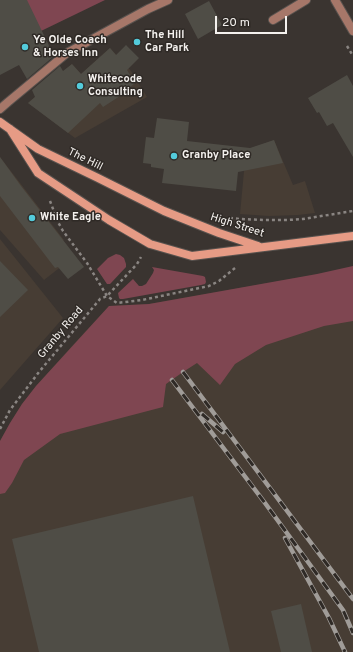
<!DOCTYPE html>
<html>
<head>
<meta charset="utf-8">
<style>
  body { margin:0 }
  #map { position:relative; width:353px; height:652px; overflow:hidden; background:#3a3430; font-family:Overpass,sans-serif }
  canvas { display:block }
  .scale { position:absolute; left:215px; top:16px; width:72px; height:18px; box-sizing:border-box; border:2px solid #f4f1ee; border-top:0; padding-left:5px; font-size:12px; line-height:14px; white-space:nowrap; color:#f4f1ee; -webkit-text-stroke:3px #2f2a26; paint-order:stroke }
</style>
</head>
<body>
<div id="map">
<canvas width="353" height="652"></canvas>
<div class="scale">20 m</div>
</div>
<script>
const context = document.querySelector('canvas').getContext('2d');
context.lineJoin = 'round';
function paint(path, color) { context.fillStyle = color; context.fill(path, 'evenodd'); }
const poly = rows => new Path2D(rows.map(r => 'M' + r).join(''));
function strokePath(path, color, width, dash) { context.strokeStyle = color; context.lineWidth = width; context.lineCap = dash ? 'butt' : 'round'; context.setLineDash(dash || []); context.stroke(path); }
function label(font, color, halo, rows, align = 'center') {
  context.font = font + ' Overpass,sans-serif'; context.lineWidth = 3; context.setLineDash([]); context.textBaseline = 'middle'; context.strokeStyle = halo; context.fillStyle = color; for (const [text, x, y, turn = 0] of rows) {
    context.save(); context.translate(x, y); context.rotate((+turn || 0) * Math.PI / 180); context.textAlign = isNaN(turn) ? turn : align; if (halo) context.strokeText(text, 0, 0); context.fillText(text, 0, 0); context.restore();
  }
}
const built = poly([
  [110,48,131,71,147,97,75,138,28,103,72,64,81,74],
  [274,140,293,185,305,181,315,213,298,215,269,216,240,214,246,150],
  [0,157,64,240,63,241,67,262,44,280,0,230],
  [0,239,63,318,0,390],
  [353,268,353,652,0,652,0,441,10,423,22,404,36,386,72,346,109,306,149,304]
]);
const green = poly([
  [26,0,105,0,41,31],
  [116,254,120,255,124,258,126,264,126,267,111,283,110,284,107,284,97,269,108,258],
  [353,266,353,321,324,326,266,345,235,364,220,385,197,363,183,372,166,384,163,407,60,434,24,460,12,483,5,493,0,494,0,441,10,423,22,404,36,386,109,306,149,304,317,274],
  [152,267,203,276,205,277,206,282,205,284,201,285,123,299,120,299,119,298,118,293,133,279,139,286,142,286,146,284,153,273,154,270]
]);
const building = poly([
  [0,0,27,0,54,56,27,79,19,65,0,75],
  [209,1,222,25,198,39,185,14],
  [126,45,139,58,127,70,135,83,120,96,103,107,100,103,68,133,28,103,35,97,32,90,60,66,63,71,72,64,81,74,110,48,116,55],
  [347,75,353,86,353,157,333,123,327,126,319,112,317,113,308,98],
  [157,118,189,122,187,141,250,148,274,140,283,163,238,172,236,191,162,183,164,169,151,167,151,164,143,163,146,137,154,138],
  [0,157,21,186,84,267,68,279,58,267,55,268,0,196],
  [0,261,28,290,0,317],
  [193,496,230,652,39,652,12,539],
  [301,604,312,652,281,652,271,611]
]);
const path = poly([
  [347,46,353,56],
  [50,201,58,222,63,231,87,263,107,296,117,303,142,300,209,286,219,281,235,268],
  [230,218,240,219,265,220,287,220,303,219,353,211],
  [0,429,10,410,39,372,100,299,107,296,137,264,141,257]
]);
const lane = poly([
  [0,109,8,102,67,53,148,9,168,0]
]);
const street = poly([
  [335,0,353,31],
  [273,20,306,0]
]);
const secondary = poly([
  [0,122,38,149,98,178,164,211,219,233,258,246],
  [10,129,38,173,109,220,150,244,192,256,353,236]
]);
const rail = poly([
  [183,372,353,599],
  [172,380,265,503,343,610,353,633],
  [202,414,223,432],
  [285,538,329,618,345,652]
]);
const markers = [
  [137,42,4,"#53cbdb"],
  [25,47,4,"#53cbdb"],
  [80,86,4,"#53cbdb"],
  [174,156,4,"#53cbdb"],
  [32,218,4,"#53cbdb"]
];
const poiNames = [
  ["The Hill",145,36],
  ["Car Park",145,49],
  ["Ye Olde Coach",33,41],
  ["& Horses Inn",33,54],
  ["Whitecode",88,80],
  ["Consulting",88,93],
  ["Granby Place",182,156],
  ["White Eagle",40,218]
];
const streetNames = [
  ["The Hill",85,160,26],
  ["High Street",237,226,18],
  ["Granby Road",61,333,-50]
];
paint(built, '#473d34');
paint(green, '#7f4651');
paint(building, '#4f4d46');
strokePath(lane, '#58524e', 10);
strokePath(street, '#58524e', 10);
strokePath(secondary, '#58524e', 10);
strokePath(path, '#8a8582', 2.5, [3, 3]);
strokePath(lane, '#a67769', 8);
strokePath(street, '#a67769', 8);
strokePath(secondary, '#e69b85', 8);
strokePath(rail, '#a09c98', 4.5);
strokePath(rail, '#2f2a26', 3, [9]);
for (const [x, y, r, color] of markers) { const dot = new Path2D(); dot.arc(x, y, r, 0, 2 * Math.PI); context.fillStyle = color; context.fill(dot); strokePath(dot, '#2f2a26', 1.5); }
label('bold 11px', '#f4f1ee', '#2f2a26', poiNames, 'left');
label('11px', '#f4f1ee', '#2f2a26', streetNames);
</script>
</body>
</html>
